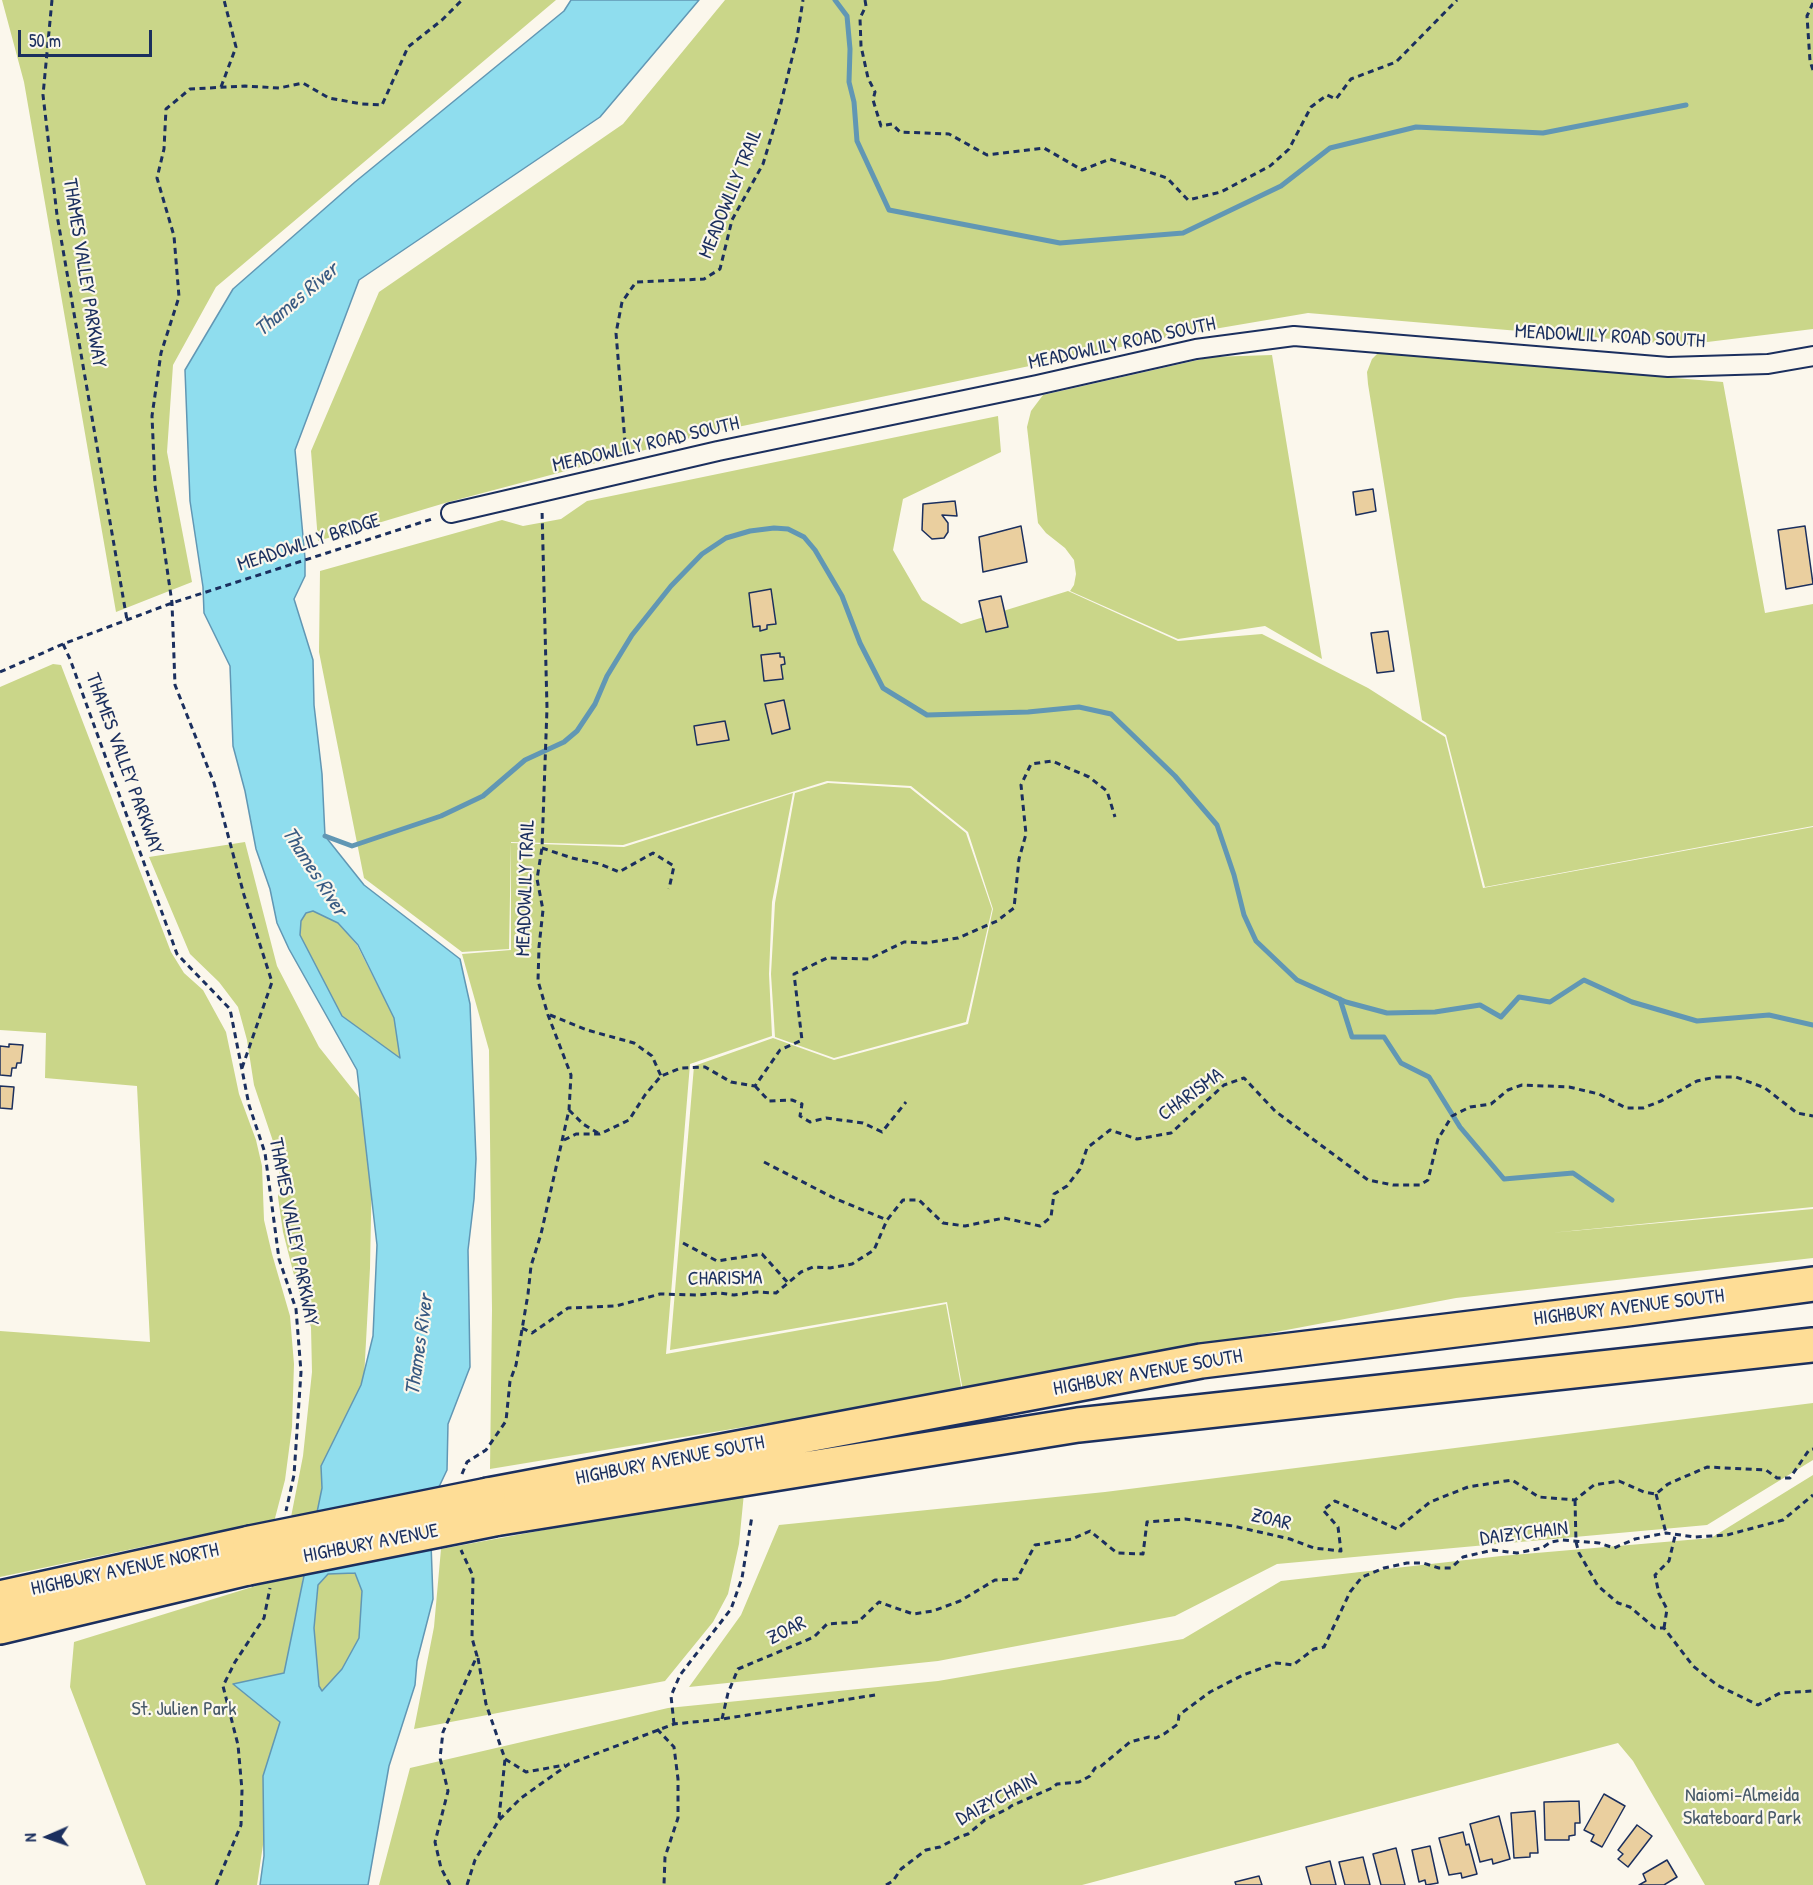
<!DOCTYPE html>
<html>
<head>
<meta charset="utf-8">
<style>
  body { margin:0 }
  #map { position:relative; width:1813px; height:1885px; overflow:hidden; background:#fbf7ec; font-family:"Patrick Hand",sans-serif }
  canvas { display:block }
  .north { position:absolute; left:18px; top:1807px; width:60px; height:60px; -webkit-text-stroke:4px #fbf7ec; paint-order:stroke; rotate:268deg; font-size:16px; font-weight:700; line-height:24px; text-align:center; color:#1b2f5e }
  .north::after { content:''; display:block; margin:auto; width:21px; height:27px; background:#1b2f5e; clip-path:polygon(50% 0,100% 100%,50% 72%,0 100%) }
  .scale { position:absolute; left:18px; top:30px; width:134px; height:27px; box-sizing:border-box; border:3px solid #1b2f5e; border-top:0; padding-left:8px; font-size:18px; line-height:21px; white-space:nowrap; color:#1b2f5e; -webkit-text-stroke:4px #fbf7ec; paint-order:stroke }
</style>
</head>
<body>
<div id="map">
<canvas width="1813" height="1885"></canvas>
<div class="north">N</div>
<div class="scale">50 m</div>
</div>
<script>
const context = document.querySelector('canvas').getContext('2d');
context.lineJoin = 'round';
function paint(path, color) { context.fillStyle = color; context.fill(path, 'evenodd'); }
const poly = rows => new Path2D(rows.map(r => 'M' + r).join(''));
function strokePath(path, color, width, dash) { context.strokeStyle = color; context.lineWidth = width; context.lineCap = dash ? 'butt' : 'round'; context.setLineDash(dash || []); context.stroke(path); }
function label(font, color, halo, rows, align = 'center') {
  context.font = font + ' "Patrick Hand",sans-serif'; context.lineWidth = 4.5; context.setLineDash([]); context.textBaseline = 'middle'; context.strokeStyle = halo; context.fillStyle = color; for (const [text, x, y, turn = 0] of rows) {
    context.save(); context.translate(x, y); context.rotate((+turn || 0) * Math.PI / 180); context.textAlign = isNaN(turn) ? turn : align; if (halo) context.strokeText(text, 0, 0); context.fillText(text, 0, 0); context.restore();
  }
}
const green = poly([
  [2,0,556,0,216,287,173,365,167,452,192,582,116,612,24,82],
  [725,0,1813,0,1813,329,1683,345,1308,313,1173,336,709,433,445,503,318,541,311,451,379,292,623,124],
  [1378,353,1723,382,1765,613,1813,604,1813,826,1485,887,1446,735,1422,720,1368,384,1367,372,1372,359],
  [1272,355,1322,659,1265,626,1178,639,1070,591,1074,585,1076,574,1074,560,1065,548,1046,533,1038,523,1027,427,1031,411,1043,395,1211,357],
  [998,416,1001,452,903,499,893,550,922,600,961,624,1068,591,1178,641,1262,634,1368,688,1445,737,1483,888,1813,827,1813,1207,1550,1233,1813,1209,1813,1258,1456,1298,963,1391,947,1302,670,1350,694,1066,773,1038,834,1060,968,1024,993,909,968,832,911,786,827,781,623,845,511,842,509,949,462,952,364,878,319,652,320,571,502,520,523,526,561,519,587,501],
  [53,664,61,665,171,952,184,973,203,990,226,1032,239,1094,256,1140,262,1166,264,1220,272,1254,290,1316,294,1364,292,1427,285,1480,274,1522,189,1537,0,1577,0,1331,150,1342,137,1086,45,1078,46,1033,0,1030,0,687],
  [828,783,910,788,966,833,992,909,966,1022,834,1058,775,1037,771,974,775,903,795,793],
  [793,793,772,902,769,974,772,1036,690,1064,666,1354,946,1304,962,1391,490,1469,492,1310,489,1050,462,954,511,950,511,843,624,847],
  [245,842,277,966,319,1047,373,1115,370,1268,362,1415,336,1509,291,1517,303,1456,312,1372,311,1327,295,1279,283,1232,278,1197,280,1162,254,1085,247,1040,238,1007,219,982,190,954,149,857],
  [313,911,338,923,357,945,394,1018,401,1059,342,1016,300,935,301,921,306,913],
  [1813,1403,1813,1460,1707,1525,1277,1564,1175,1616,938,1661,689,1687,741,1615,779,1525,1105,1492],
  [1813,1475,1813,1885,1705,1885,1633,1761,1618,1743,1082,1885,379,1885,410,1768,668,1708,938,1681,1183,1639,1281,1581,1501,1556,1711,1538],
  [744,1493,739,1544,728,1594,713,1622,665,1681,414,1729,434,1627,441,1549],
  [304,1571,257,1885,146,1885,70,1687,74,1642],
  [355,1573,362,1591,359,1638,342,1669,322,1692,319,1686,314,1628,318,1585,328,1574]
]);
const water = poly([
  [571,0,699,0,600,117,359,280,295,450,305,558,305,576,294,599,313,660,314,705,322,774,325,836,364,885,460,959,470,1004,476,1159,474,1199,468,1250,470,1367,448,1424,447,1470,437,1491,431,1543,433,1599,417,1661,415,1685,389,1766,368,1885,260,1885,264,1856,263,1776,280,1722,233,1684,284,1673,322,1488,321,1466,361,1385,373,1336,377,1245,357,1070,289,949,277,923,270,889,256,849,245,791,233,746,230,666,204,613,203,587,190,501,185,370,233,289,355,182,564,11,571,0],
  [313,911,338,923,358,945,394,1018,400,1058,342,1016,300,935,301,921,306,913,313,911],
  [355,1573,362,1591,359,1638,342,1669,322,1691,319,1686,314,1628,318,1585,328,1574,355,1573]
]);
const stream = poly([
  [835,0,847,16,850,49,849,82,854,102,857,141,889,210,1060,243,1183,233,1281,186,1330,148,1416,127,1543,133,1686,105],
  [325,836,352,846,441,816,483,796,525,760,564,742,577,731,595,704,607,676,632,635,671,586,702,554,726,538,750,531,774,528,788,529,804,537,815,550,842,596,860,643,883,688,927,715,1028,712,1079,707,1111,714,1175,776,1217,825,1234,875,1244,915,1256,941,1297,980,1346,1002,1387,1013,1435,1012,1480,1005,1501,1017,1519,997,1550,1002,1584,980,1632,1002,1697,1021,1769,1015,1813,1025],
  [1340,999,1352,1037,1384,1037,1401,1063,1429,1077,1460,1127,1504,1179,1573,1173,1612,1200]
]);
const building = poly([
  [1373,489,1376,511,1356,515,1353,492,1373,489],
  [955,501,957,516,942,515,948,523,948,532,944,538,932,539,922,530,923,504,955,501],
  [1021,526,1027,562,983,572,979,537,1021,526],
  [1805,526,1813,584,1786,589,1778,530,1805,526],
  [771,589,776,624,767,625,767,629,760,631,760,626,753,627,749,593,771,589],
  [1001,596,1008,627,986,632,979,601,1001,596],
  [1388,631,1394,671,1377,673,1371,633,1388,631],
  [780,653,780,657,784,657,785,664,781,665,783,679,764,681,761,655,780,653],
  [784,700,790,729,772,734,765,704,784,700],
  [725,721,729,740,697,745,694,726,725,721],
  [9,1044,23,1045,21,1063,17,1063,16,1068,12,1068,11,1076,0,1075,0,1046,9,1047,9,1044],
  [0,1086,14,1087,12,1109,0,1108,0,1086],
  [1604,1794,1625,1806,1602,1847,1591,1841,1594,1835,1584,1830,1604,1794],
  [1579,1801,1580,1823,1575,1823,1575,1835,1569,1836,1569,1840,1545,1840,1544,1802,1579,1801],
  [1535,1811,1538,1853,1530,1853,1530,1857,1514,1858,1511,1813,1535,1811],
  [1499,1816,1510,1859,1493,1864,1492,1859,1480,1862,1470,1824,1499,1816],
  [1637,1825,1652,1836,1628,1867,1618,1859,1623,1854,1618,1850,1637,1825],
  [1463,1832,1466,1845,1469,1844,1477,1874,1462,1878,1461,1873,1449,1875,1439,1838,1463,1832],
  [1430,1846,1438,1883,1426,1885,1425,1880,1419,1882,1412,1850,1430,1846],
  [1396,1848,1405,1885,1381,1885,1373,1854,1396,1848],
  [1363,1857,1370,1885,1345,1885,1339,1862,1363,1857],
  [1667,1860,1677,1877,1664,1885,1639,1885,1646,1881,1643,1874,1667,1860],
  [1330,1861,1336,1885,1311,1885,1306,1867,1330,1861],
  [1259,1876,1262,1885,1236,1885,1235,1882,1259,1876]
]);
const path = poly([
  [52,0,43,95,57,215,127,620],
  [865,0,866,6,860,18,861,46,868,78,875,92,873,100,881,126,892,124,900,132,949,134,987,155,1044,148,1082,170,1110,159,1167,178,1188,200,1221,192,1270,166,1289,149,1311,107,1327,95,1336,99,1351,79,1396,62,1457,0],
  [1813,3,1807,16,1810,61,1813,70],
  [221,87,236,47,224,0],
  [626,454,616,333,622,302,636,282,704,279,720,269,732,220,763,164,779,111,797,38,803,0],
  [63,644,70,659,177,954,230,1009,249,1105,265,1153,279,1259,296,1309,301,1372,294,1475,286,1511],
  [0,672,63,644,172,603,435,518],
  [542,848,572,858,600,864,619,872,653,853,674,866,669,889],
  [550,1015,587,1030,634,1043,652,1056,661,1076],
  [242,1068,272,982,244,895,214,783,175,685,172,603,155,485,152,416,161,353,179,297,174,236,157,178,164,149,166,109,190,89,245,86,279,88,303,83,329,98,362,104,382,105,408,47,442,20,462,0],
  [755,1086,769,1101,792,1100,802,1104,800,1116,810,1122,826,1118,863,1123,882,1132,906,1102],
  [569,1110,583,1124,598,1133],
  [564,1140,576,1134,600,1134,629,1120,645,1095,661,1076,681,1068,705,1067,731,1082,755,1086,780,1050,802,1040,794,974,827,958,869,959,904,942,925,943,958,938,997,921,1014,908,1019,859,1026,834,1021,785,1031,764,1052,761,1089,777,1107,791,1115,817],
  [764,1162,834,1198,887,1220],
  [683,1243,717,1261,762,1254,789,1284],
  [522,1328,532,1333,568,1308,616,1306,660,1294,698,1295,719,1293,734,1295,756,1292,776,1293,801,1272,813,1267,830,1268,852,1264,874,1250,887,1220,903,1200,919,1200,943,1223,965,1226,1004,1218,1040,1226,1051,1217,1054,1194,1067,1186,1080,1169,1087,1148,1110,1130,1137,1139,1171,1133,1224,1085,1244,1078,1275,1111,1368,1180,1393,1185,1420,1185,1428,1180,1438,1139,1452,1116,1470,1107,1491,1104,1508,1090,1522,1085,1569,1087,1599,1094,1626,1108,1643,1108,1661,1101,1697,1081,1716,1077,1736,1077,1765,1088,1797,1113,1813,1116],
  [462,1474,467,1462,486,1450,506,1421,510,1381,516,1365,528,1294,531,1266,541,1234,569,1110,571,1075,548,1015,538,981,539,947,543,910,537,879,542,848,547,708,542,509],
  [1656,1494,1666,1533],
  [1575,1500,1576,1542,1579,1553,1598,1586,1618,1603,1630,1607,1655,1628,1664,1628,1693,1666,1717,1685,1758,1705,1780,1693,1813,1691],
  [1664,1628,1667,1609,1659,1594,1655,1575,1669,1561,1675,1536],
  [478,1658,486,1704,505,1759,526,1772,565,1765],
  [722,1719,728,1693,738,1669,814,1637,827,1624,858,1622,879,1602,913,1614,933,1611,960,1601,995,1580,1017,1579,1035,1545,1072,1539,1090,1531,1117,1553,1143,1554,1147,1522,1185,1519,1233,1526,1290,1539,1314,1548,1341,1551,1338,1527,1323,1510,1335,1501,1397,1529,1430,1502,1468,1487,1512,1480,1539,1497,1575,1500,1594,1485,1619,1481,1644,1492,1656,1494,1668,1484,1707,1467,1766,1470,1777,1478,1790,1478,1809,1450,1813,1449],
  [674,1724,671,1696,680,1675,731,1609,742,1578,752,1516],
  [657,1729,674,1747,678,1779,678,1818,665,1857,664,1885],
  [499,1818,505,1759],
  [216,1885,241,1825,242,1790,238,1745,223,1686,235,1662,264,1618,270,1588],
  [450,1885,441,1868,435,1842,448,1791,440,1758,443,1732,477,1656,472,1638,473,1576,461,1550],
  [467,1885,475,1860,499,1820,521,1798,569,1764,674,1724,722,1719,875,1695],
  [886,1885,893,1881,901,1869,926,1850,940,1847,959,1837,968,1834,985,1820,1009,1808,1011,1806,1052,1788,1057,1784,1079,1782,1090,1776,1095,1768,1100,1767,1130,1742,1149,1737,1156,1738,1164,1734,1178,1724,1179,1715,1210,1692,1243,1675,1276,1663,1293,1665,1314,1649,1324,1647,1350,1592,1362,1577,1384,1568,1407,1563,1423,1563,1439,1568,1451,1568,1463,1557,1493,1550,1517,1553,1542,1548,1551,1542,1562,1540,1599,1543,1614,1548,1635,1539,1666,1533,1695,1537,1727,1535,1783,1520,1813,1495]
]);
const minor = poly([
  [451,513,718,451,1037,385,1196,349,1294,336,1668,367,1768,364,1813,356]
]);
const motorway = poly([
  [488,1495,1201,1361,1627,1309,1813,1284],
  [494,1519,1078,1425,1813,1345],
  [0,1598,250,1543],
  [0,1627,248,1568]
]);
const motorwayBridge = poly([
  [250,1543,488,1495],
  [248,1568,494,1519]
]);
const streetNames = [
  ["MEADOWLILY TRAIL",731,194,-68],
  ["THAMES VALLEY PARKWAY",84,273,81],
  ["MEADOWLILY ROAD SOUTH",1610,337,3],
  ["MEADOWLILY ROAD SOUTH",1122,344,-12],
  ["MEADOWLILY ROAD SOUTH",646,445,-13],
  ["MEADOWLILY BRIDGE",309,543,-18],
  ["THAMES VALLEY PARKWAY",124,764,70],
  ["MEADOWLILY TRAIL",526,888,-88],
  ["CHARISMA",1191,1095,-36],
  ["THAMES VALLEY PARKWAY",293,1232,79],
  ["CHARISMA",725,1279,-1],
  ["HIGHBURY AVENUE SOUTH",1629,1308,-7],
  ["HIGHBURY AVENUE SOUTH",1148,1373,-10],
  ["HIGHBURY AVENUE SOUTH",670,1461,-11],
  ["ZOAR",1271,1520,13],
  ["DAIZYCHAIN",1524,1534,-7],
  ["HIGHBURY AVENUE",371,1544,-11],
  ["HIGHBURY AVENUE NORTH",125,1570,-12],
  ["ZOAR",787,1631,-27],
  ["DAIZYCHAIN",997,1800,-28]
];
const parkNames = [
  ["St. Julien Park",184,1710],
  ["Naiomi-Almeida",1742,1796],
  ["Skateboard Park",1742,1819]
];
const waterNames = [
  ["Thames River",297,300,-40],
  ["Thames River",314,872,57],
  ["Thames River",420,1345,-82]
];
paint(green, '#cad689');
paint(water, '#8fddee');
strokePath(water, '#6197b4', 1.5);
strokePath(stream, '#6197b4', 5);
paint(building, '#eacf9f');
strokePath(building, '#1b2f5e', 1.5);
strokePath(minor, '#1b2f5e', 22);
strokePath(motorway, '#1b2f5e', 38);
strokePath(path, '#1b2f5e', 3, [6, 4.5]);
strokePath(minor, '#fbf7ec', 18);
strokePath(motorway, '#fedd96', 33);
strokePath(motorwayBridge, '#1b2f5e', 38, []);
strokePath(motorwayBridge, '#fedd96', 33);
label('20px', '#1b2f5e', '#fbf7ec', streetNames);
label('20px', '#475969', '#fbf7ec', parkNames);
label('italic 21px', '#385a82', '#fbf7ec', waterNames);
</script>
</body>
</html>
